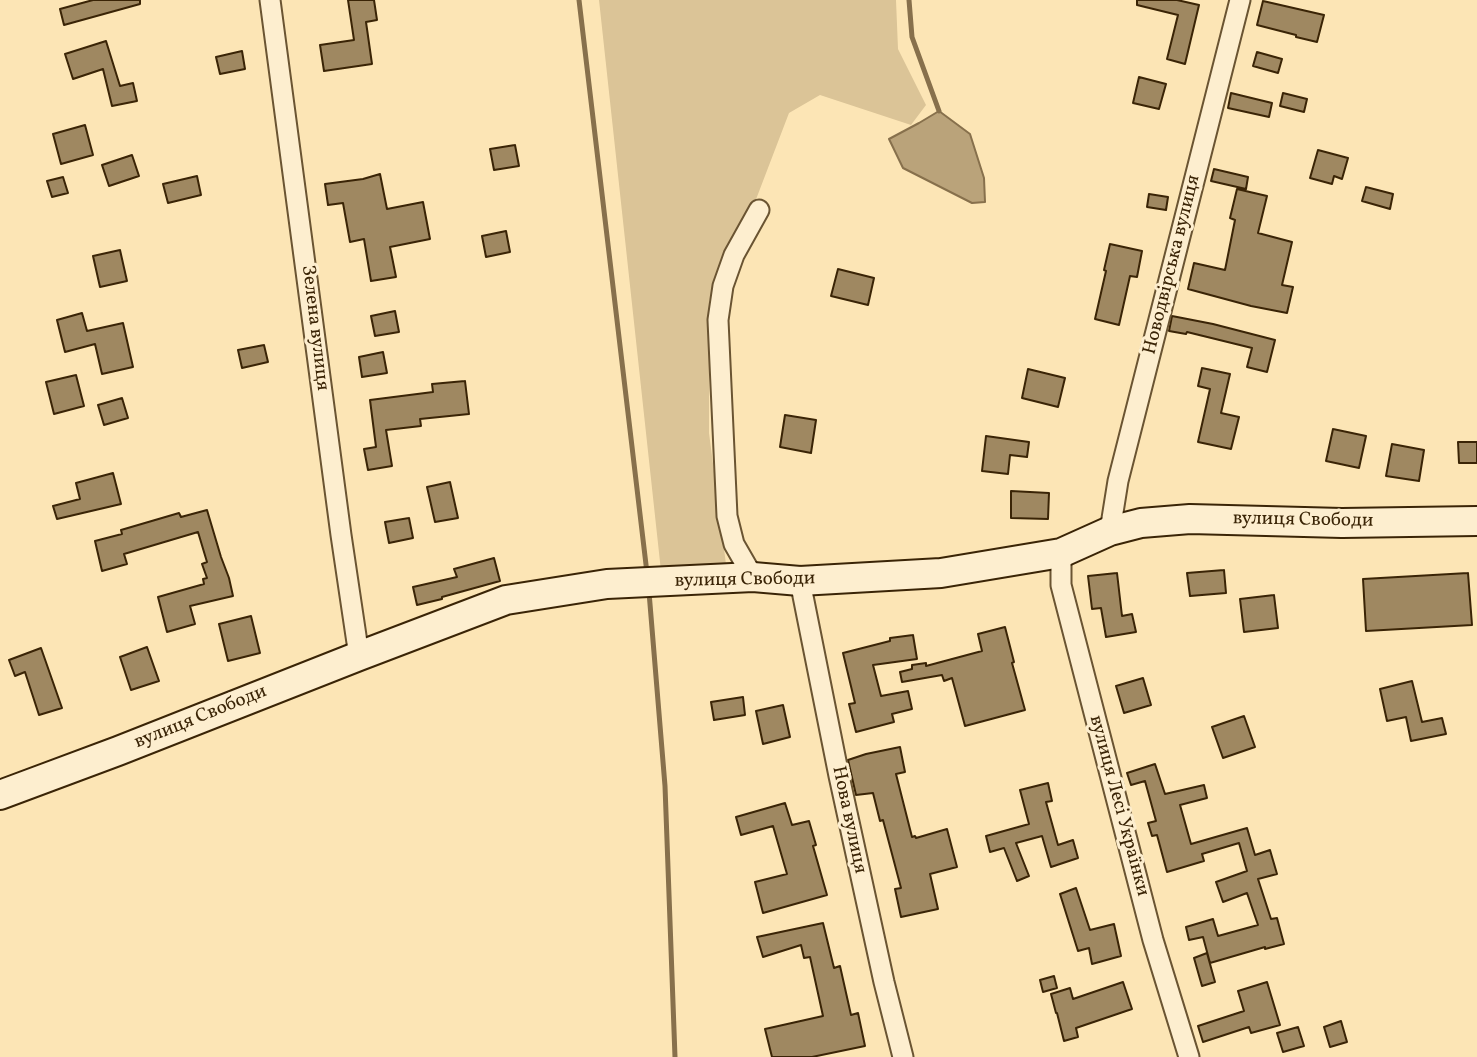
<!DOCTYPE html>
<html>
<head>
<meta charset="utf-8">
<style>
  body { margin:0 }
  canvas { display:block; background:#fce5b5 }
</style>
</head>
<body>
<canvas width="1477" height="1057"></canvas>
<script>
const context = document.querySelector('canvas').getContext('2d');
context.lineJoin = 'round';
function paint(path, color) { context.fillStyle = color; context.fill(path, 'evenodd'); }
const poly = rows => new Path2D(rows.map(r => 'M' + r).join(''));
function strokePath(path, color, width, dash) { context.strokeStyle = color; context.lineWidth = width; context.lineCap = dash ? 'butt' : 'round'; context.setLineDash(dash || []); context.stroke(path); }
function label(font, color, halo, rows, align = 'center') {
  context.font = font + ' Vollkorn,serif'; context.lineWidth = 6; context.setLineDash([]); context.textBaseline = 'middle'; context.strokeStyle = halo; context.fillStyle = color; for (const [text, x, y, turn = 0] of rows) {
    context.save(); context.translate(x, y); context.rotate((+turn || 0) * Math.PI / 180); context.textAlign = isNaN(turn) ? turn : align; if (halo) context.strokeText(text, 0, 0); context.fillText(text, 0, 0); context.restore();
  }
}
const green = poly([
  [599,0,896,0,898,49,926,105,911,125,820,95,789,113,755,202,709,301,709,433,727,572,661,571]
]);
const water = poly([
  [939,111,970,134,984,178,985,202,972,203,903,168,889,139,919,123,939,111]
]);
const stream = poly([
  [579,0,647,573],
  [909,0,912,37,939,111],
  [649,592,665,786,675,1057]
]);
const building = poly([
  [93,0,140,0,140,4,64,25,60,9,93,0],
  [348,0,374,0,377,20,366,22,372,64,324,71,320,45,354,40,348,0],
  [1137,0,1177,0,1199,5,1185,64,1167,59,1178,15,1137,5,1137,0],
  [1263,1,1324,15,1317,42,1296,37,1296,35,1257,25,1263,1],
  [106,41,120,86,133,83,137,101,112,106,103,69,73,79,65,54,106,41],
  [242,51,245,69,220,74,216,57,242,51],
  [1257,52,1282,59,1278,73,1253,66,1257,52],
  [1139,77,1166,84,1159,109,1133,103,1139,77],
  [1231,93,1272,103,1269,117,1228,108,1231,93],
  [1283,93,1307,99,1304,112,1280,106,1283,93],
  [85,125,93,155,61,164,53,134,85,125],
  [515,145,519,166,494,170,490,149,515,145],
  [1318,150,1348,158,1342,179,1334,176,1332,184,1310,178,1318,150],
  [132,155,139,176,109,186,102,165,132,155],
  [1214,169,1248,177,1246,189,1211,181,1214,169],
  [380,174,387,209,423,202,430,239,390,247,396,277,371,281,364,239,350,242,343,203,328,205,325,184,363,179,380,174],
  [197,176,201,195,168,203,163,184,197,176],
  [63,177,68,193,52,197,47,181,63,177],
  [1366,187,1393,194,1390,209,1362,201,1366,187],
  [1237,189,1267,196,1258,233,1292,242,1282,285,1293,287,1287,313,1251,306,1188,289,1194,263,1225,270,1235,220,1230,218,1237,189],
  [1149,194,1168,197,1166,210,1147,207,1149,194],
  [506,231,510,252,486,257,482,236,506,231],
  [1110,244,1142,251,1137,277,1130,276,1119,325,1095,319,1106,271,1104,270,1110,244],
  [120,250,127,281,100,287,93,256,120,250],
  [838,269,874,278,868,305,831,296,838,269],
  [395,311,399,332,375,336,371,316,395,311],
  [82,313,87,331,123,323,133,367,102,374,95,344,65,352,57,320,82,313],
  [1172,316,1213,324,1275,340,1267,372,1247,367,1252,348,1187,332,1186,334,1169,331,1172,316],
  [264,345,268,362,242,368,238,350,264,345],
  [383,352,387,373,362,377,359,357,383,352],
  [1202,368,1230,374,1221,413,1239,417,1231,449,1198,442,1210,389,1198,386,1202,368],
  [1028,369,1065,378,1058,407,1022,398,1028,369],
  [76,375,84,406,54,414,46,382,76,375],
  [465,381,469,414,420,419,421,426,386,430,392,466,368,470,364,449,376,447,370,400,433,392,432,384,465,381],
  [122,398,128,418,104,425,98,405,122,398],
  [785,415,816,420,811,453,780,447,785,415],
  [1333,429,1366,436,1359,468,1326,461,1333,429],
  [986,436,1029,442,1027,457,1010,455,1008,474,982,471,986,436],
  [1458,442,1477,442,1477,463,1459,463,1458,442],
  [1392,444,1424,450,1419,481,1386,476,1392,444],
  [113,473,121,504,57,519,53,506,80,499,76,483,113,473],
  [450,482,458,518,435,522,427,487,450,482],
  [1011,491,1049,493,1048,519,1011,518,1011,491],
  [207,510,221,557,229,578,233,596,190,606,195,624,167,632,158,597,204,584,203,579,207,578,202,564,207,562,198,532,124,554,127,564,102,571,95,541,122,534,121,530,179,513,181,517,207,510],
  [409,518,413,538,389,543,385,522,409,518],
  [494,558,500,581,442,597,442,599,417,605,413,587,457,577,454,569,494,558],
  [1224,570,1226,593,1190,596,1187,573,1224,570],
  [1117,573,1122,616,1132,614,1136,632,1106,637,1101,608,1092,609,1088,576,1117,573],
  [1468,573,1472,625,1366,631,1363,579,1468,573],
  [1274,595,1278,628,1244,632,1240,599,1274,595],
  [251,616,260,653,228,661,219,624,251,616],
  [1005,627,1014,662,1012,663,1025,710,965,726,952,678,944,681,942,675,902,682,900,672,912,669,912,665,926,663,926,666,982,651,978,634,1005,627],
  [913,635,917,659,873,665,881,696,908,691,912,709,892,714,894,722,856,732,849,704,855,703,843,653,890,641,890,638,913,635],
  [147,647,159,681,131,690,120,657,147,647],
  [41,648,62,708,39,715,25,672,15,676,9,660,41,648],
  [1143,678,1151,705,1124,713,1116,686,1143,678],
  [1412,681,1422,722,1442,718,1446,734,1411,741,1406,717,1387,721,1380,689,1412,681],
  [743,697,745,715,714,720,711,702,743,697],
  [783,705,790,737,763,744,756,711,783,705],
  [1244,716,1255,747,1223,758,1212,727,1244,716],
  [900,747,905,772,896,774,912,837,915,836,916,838,947,829,957,867,930,874,938,909,901,917,895,889,901,888,883,820,880,821,873,793,856,795,848,760,866,754,900,747],
  [1155,764,1165,794,1204,785,1207,798,1180,805,1191,844,1247,828,1255,855,1270,850,1277,874,1258,879,1271,919,1277,918,1284,944,1265,949,1265,947,1210,963,1203,937,1189,940,1186,927,1213,919,1218,936,1258,925,1247,893,1223,902,1216,882,1247,871,1239,843,1202,854,1204,861,1167,872,1157,835,1152,836,1148,823,1156,821,1145,781,1131,785,1127,773,1155,764],
  [1048,783,1052,801,1046,802,1058,845,1073,840,1078,858,1051,867,1042,836,1016,843,1029,876,1017,881,1004,848,990,852,986,836,1029,824,1020,790,1048,783],
  [785,803,792,825,809,821,816,845,813,846,827,895,763,913,755,882,787,874,773,826,741,835,736,817,785,803],
  [1076,888,1090,930,1114,924,1121,956,1092,964,1089,948,1078,951,1060,894,1076,888],
  [823,923,834,968,840,966,851,1015,858,1013,865,1046,812,1057,772,1057,765,1029,823,1016,810,957,804,958,801,945,763,957,757,937,823,923],
  [1207,953,1215,982,1202,986,1194,958,1207,953],
  [1054,976,1057,988,1043,992,1040,980,1054,976],
  [1123,982,1132,1009,1076,1028,1078,1037,1064,1041,1057,1013,1056,1013,1051,994,1070,988,1073,999,1123,982],
  [1267,982,1280,1025,1251,1033,1249,1027,1203,1042,1198,1026,1244,1011,1238,991,1267,982],
  [1341,1021,1347,1042,1330,1047,1324,1027,1341,1021],
  [1298,1027,1304,1046,1283,1052,1277,1033,1298,1027]
]);
const street = poly([
  [270,0,341,535,359,656],
  [1110,531,1118,481,1240,0],
  [1061,553,1061,585,1153,940,1189,1057],
  [753,577,734,544,727,516,718,320,723,286,734,255,759,210],
  [800,581,839,776,884,982,903,1057]
]);
const secondary = poly([
  [0,795,118,751,359,656,506,600,607,584,753,577,800,581,941,573,1061,553,1110,531,1141,523,1190,519,1342,523,1477,521]
]);
const streetNames = [
  ["Новодвірська вулиця",1173,265,-76],
  ["Зелена вулиця",314,328,83],
  ["вулиця Свободи",1303,521,1],
  ["вулиця Свободи",745,581,-1],
  ["вулиця Свободи",201,718,-22],
  ["вулиця Лесі Українки",1118,806,75],
  ["Нова вулиця",848,820,78]
];
paint(green, '#dbc497');
paint(water, '#baa37a');
strokePath(water, '#87704c', 2);
strokePath(stream, '#87704c', 5);
paint(building, '#9f8861');
strokePath(building, '#3a2406', 2);
strokePath(street, '#6a5432', 23);
strokePath(secondary, '#3a2406', 32);
strokePath(street, '#fdeecf', 19);
strokePath(secondary, '#fdeecf', 28);
label('19px', '#3a2406', '#fdeecf', streetNames);
</script>
</body>
</html>
